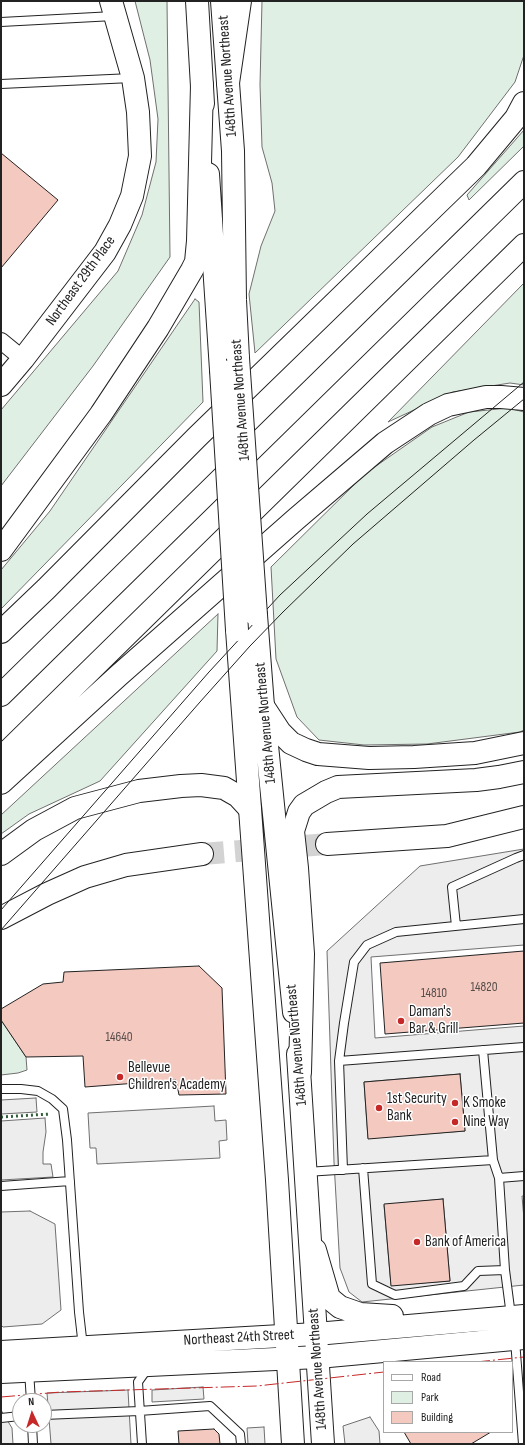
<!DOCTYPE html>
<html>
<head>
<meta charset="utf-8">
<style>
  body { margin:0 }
  #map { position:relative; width:525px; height:1445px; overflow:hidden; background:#fff; font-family:"Sofia Sans Condensed",sans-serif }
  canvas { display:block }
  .frame { position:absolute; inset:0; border:2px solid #222; pointer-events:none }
  .legend { position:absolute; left:383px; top:1361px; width:130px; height:72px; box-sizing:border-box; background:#fff; border:1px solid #a7a7a7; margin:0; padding:5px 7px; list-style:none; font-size:12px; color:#222 }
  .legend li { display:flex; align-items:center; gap:8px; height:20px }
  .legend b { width:20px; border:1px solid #a7a7a7 }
  .north { position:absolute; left:12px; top:1393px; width:40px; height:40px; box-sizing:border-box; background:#fff; border:1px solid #a7a7a7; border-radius:50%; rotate:356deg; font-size:11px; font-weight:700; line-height:16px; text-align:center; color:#222 }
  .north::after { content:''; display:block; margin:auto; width:14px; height:18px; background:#c62828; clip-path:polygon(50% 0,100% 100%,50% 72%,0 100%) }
</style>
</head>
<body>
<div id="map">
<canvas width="525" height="1445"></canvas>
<div class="frame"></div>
<ul class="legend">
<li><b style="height:5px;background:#fff"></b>Road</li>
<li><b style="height:11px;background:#e0efe3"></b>Park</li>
<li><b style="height:11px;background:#f3c9c0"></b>Building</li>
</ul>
<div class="north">N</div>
</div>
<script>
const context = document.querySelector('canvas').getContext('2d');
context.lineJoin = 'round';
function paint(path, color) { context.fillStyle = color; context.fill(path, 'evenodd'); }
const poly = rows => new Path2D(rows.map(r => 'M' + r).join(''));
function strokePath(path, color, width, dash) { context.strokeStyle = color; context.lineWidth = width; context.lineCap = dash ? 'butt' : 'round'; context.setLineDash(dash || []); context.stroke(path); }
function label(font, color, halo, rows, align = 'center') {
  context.font = font + ' "Sofia Sans Condensed",sans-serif'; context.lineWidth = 3; context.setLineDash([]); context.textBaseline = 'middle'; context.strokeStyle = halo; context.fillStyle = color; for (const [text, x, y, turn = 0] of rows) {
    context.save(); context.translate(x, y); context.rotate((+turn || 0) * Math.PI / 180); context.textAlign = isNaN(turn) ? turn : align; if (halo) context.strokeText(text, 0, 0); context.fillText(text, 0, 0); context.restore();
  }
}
const green = poly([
  [135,1,167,1,170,257,93,366,1,486,1,410,118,271,142,215,156,162,158,119,150,60,135,1],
  [262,1,524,1,524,55,515,82,458,157,255,353,249,294,261,246,275,211,272,183,262,147,260,85,262,1],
  [524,130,524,146,469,200,467,195,524,130],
  [524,283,524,385,510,383,453,392,388,422,524,283],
  [195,299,199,302,203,402,1,609,1,570,50,511,195,299],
  [508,408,524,412,524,730,520,732,427,744,364,745,319,740,297,717,276,659,271,567,366,473,432,427,469,412,508,408],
  [218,614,217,651,100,781,29,814,1,834,1,815,218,614],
  [1,1020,26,1057,27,1070,18,1073,1,1075,1,1020]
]);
const parking = poly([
  [524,849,524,945,371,957,375,1038,524,1026,524,1196,522,1196,524,1219,524,1285,362,1302,349,1292,340,1268,334,1162,327,951,420,866,524,849],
  [460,1074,465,1131,368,1138,364,1082,460,1074],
  [443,1199,450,1281,391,1285,384,1205,443,1199],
  [36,1098,37,1112,1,1114,1,1100,36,1098],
  [214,1106,215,1121,226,1120,227,1140,219,1141,220,1158,97,1164,96,1148,90,1148,88,1113,214,1106],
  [45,1118,46,1132,43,1152,43,1164,51,1164,53,1177,1,1180,1,1121,45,1118],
  [30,1211,55,1224,61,1310,42,1324,3,1327,1,1325,1,1212,30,1211],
  [203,1387,204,1399,152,1402,152,1390,203,1387],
  [128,1390,131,1444,51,1444,47,1393,128,1390],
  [1,1410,12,1428,13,1444,1,1444,1,1410],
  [370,1417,379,1431,380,1444,345,1444,343,1426,370,1417],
  [264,1427,265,1444,248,1444,247,1428,264,1427]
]);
const building = poly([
  [1,153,58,200,1,268,1,153],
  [524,951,524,1023,385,1034,380,963,524,951],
  [199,966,222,988,226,1094,179,1095,176,1080,85,1087,83,1056,26,1057,1,1020,1,1009,43,984,63,982,64,972,199,966],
  [460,1074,465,1131,368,1139,364,1082,460,1074],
  [443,1199,450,1281,391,1286,384,1204,443,1199],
  [214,1429,219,1434,220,1444,179,1444,178,1431,214,1429],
  [404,1432,491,1432,471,1444,411,1444,404,1432]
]);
const highwayTunnel = poly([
  [202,854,327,844]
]);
const lane = poly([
  [1,22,114,16],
  [1,84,132,78],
  [456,926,452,887,516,858,524,855],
  [483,1050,493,1160,499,1178,505,1270,511,1316],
  [339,1061,524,1047],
  [1,1089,21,1089,38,1091,52,1099,63,1109,67,1140,79,1312,83,1347],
  [363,1168,372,1284,395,1295,464,1286,478,1271,505,1270],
  [343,1170,339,1061,344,1023,354,962,367,945,396,932,524,919],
  [306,1172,493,1160],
  [499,1178,524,1176],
  [1,1186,70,1181],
  [515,1340,523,1444],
  [29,1371,31,1401],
  [44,1415,139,1411,210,1406,240,1434,241,1444],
  [1,1418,20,1416],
  [32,1425,33,1444],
  [142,1444,138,1382,148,1368]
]);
const street = poly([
  [1,341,23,359]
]);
const secondary = poly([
  [1,385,23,359,105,252,120,225,132,196,140,156,138,112,133,78,111,1],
  [315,1250,329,1298,340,1307,360,1314,392,1316],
  [1,1352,316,1334,524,1316],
  [1,1372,318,1357,524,1338]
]);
const primary = poly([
  [197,1,203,104],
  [222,1,233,151,235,300,238,358],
  [208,174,221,370],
  [256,615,263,706,294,1012],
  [237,630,277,1180,293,1444],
  [298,1054,323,1444]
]);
const highway = poly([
  [228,83,240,1],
  [1,550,101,414,158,328,192,270,196,262,198,241,202,85],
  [1,632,46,589,197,437,476,166,516,118,524,103],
  [1,695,524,182],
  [263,706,280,732,291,743,306,750,318,754,369,758,414,757,475,753,524,743],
  [1,758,524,245],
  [1,783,118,676,296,519,385,443,429,414,448,405,486,397,501,397,524,399],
  [327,844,447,836,524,817],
  [1,854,34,830,75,808,139,791,181,786,201,785,224,788,238,796,250,809],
  [1,918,47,894,85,877,126,865,202,854],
  [300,1072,303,954,297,868,293,831,299,812,304,805,326,792,338,787,476,780,499,777,524,772]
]);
const tram = poly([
  [1,910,209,672,280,595,367,514,524,382],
  [1,930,200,702,250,646,283,612,353,544,474,440,524,399]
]);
const primaryBridge = poly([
  [238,358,256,615],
  [221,370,237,630]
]);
const hedge = poly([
  [1,1117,50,1114]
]);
const power = poly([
  [476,1362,524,1357],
  [1,1397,61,1392,257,1386,384,1372]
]);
const markers = [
  [401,1021,4,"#c62828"],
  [120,1077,4,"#c62828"],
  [455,1103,4,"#c62828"],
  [379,1108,4,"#c62828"],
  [455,1122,4,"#c62828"],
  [417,1242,4,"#c62828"]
];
const numberNames = [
  ["14820",484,988],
  ["14810",434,994],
  ["14640",119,1038]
];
const streetNames = [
  ["148th Avenue Northeast",228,76,-94],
  ["Northeast 29th Place",81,281,-54],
  ["148th Avenue Northeast",241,400,-94],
  ["148th Avenue Northeast",266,723,-95],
  ["148th Avenue Northeast",297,1045,-95],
  ["Northeast 24th Street",239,1338,-3],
  ["148th Avenue Northeast",318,1369,-94]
];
const poiNames = [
  ["Daman's",409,1012],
  ["Bar & Grill",409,1029],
  ["Bellevue",128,1068],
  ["Children's Academy",128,1085],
  ["1st Security",387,1099],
  ["Bank",387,1116],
  ["K Smoke",463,1103],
  ["Nine Way",463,1122],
  ["Bank of America",425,1242]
];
paint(green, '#e0efe3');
strokePath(green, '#6f6f6f', 1);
paint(parking, '#ededed');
strokePath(parking, '#6f6f6f', 1);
paint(building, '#f3c9c0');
strokePath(building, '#222', 1);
strokePath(highwayTunnel, '#d3d3d3', 22, [22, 11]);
strokePath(lane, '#222', 10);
strokePath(street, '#222', 18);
strokePath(secondary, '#222', 24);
strokePath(primary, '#222', 24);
strokePath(highway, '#222', 24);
strokePath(lane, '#fff', 8);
strokePath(street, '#fff', 16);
strokePath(secondary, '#fff', 22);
strokePath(primary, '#fff', 22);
strokePath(highway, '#fff', 22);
strokePath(tram, '#222', 1);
strokePath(primaryBridge, '#222', 24, []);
strokePath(primaryBridge, '#fff', 22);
strokePath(hedge, '#2f5e38', 3, [2, 3]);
strokePath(power, '#c62828', 1, [14, 3, 2, 3]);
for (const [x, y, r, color] of markers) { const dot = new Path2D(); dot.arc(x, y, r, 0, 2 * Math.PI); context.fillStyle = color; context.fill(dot); strokePath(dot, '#fff', 1.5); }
label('13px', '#564c4a', null, numberNames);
label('15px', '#222', '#fff', streetNames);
label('15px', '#222', '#fff', poiNames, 'left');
</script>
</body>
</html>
